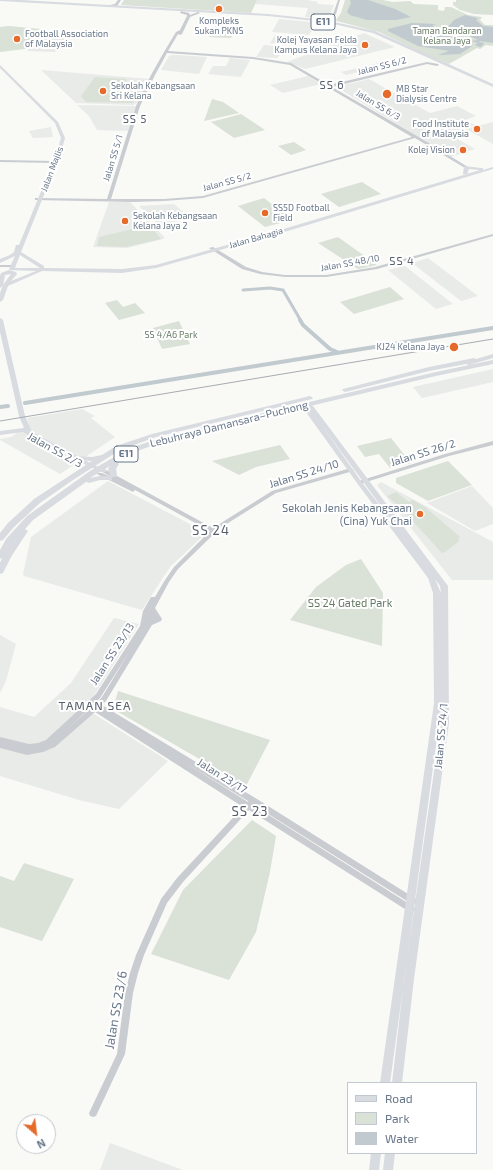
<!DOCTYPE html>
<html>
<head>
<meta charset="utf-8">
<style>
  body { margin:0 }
  #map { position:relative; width:493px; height:1170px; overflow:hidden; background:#f9f9f6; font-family:"Exo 2",sans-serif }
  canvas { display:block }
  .legend { position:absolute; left:347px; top:1082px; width:130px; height:72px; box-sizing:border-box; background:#fff; border:1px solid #c2c8cf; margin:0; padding:5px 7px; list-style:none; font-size:12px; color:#677688 }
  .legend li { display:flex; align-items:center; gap:8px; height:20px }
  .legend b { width:20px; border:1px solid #c2c8cf }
  .north { position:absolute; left:16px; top:1114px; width:40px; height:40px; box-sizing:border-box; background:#fff; border:1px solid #c2c8cf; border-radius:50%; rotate:152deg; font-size:11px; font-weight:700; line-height:16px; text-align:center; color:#677688 }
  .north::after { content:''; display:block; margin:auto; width:14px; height:18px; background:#e66a29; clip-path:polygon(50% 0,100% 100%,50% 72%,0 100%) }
</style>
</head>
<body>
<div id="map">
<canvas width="493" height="1170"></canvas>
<ul class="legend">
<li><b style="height:5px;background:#d8dbe0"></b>Road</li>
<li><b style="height:11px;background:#dae1d7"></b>Park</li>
<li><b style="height:11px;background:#c1cacf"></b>Water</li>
</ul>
<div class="north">N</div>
</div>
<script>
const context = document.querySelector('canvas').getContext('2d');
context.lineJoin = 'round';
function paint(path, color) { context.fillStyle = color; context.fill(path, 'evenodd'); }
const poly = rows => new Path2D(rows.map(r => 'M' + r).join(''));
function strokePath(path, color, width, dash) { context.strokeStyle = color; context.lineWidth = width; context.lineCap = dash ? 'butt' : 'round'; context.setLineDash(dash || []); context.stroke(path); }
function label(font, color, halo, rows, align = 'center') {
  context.font = font + ' "Exo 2",sans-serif'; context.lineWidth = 4; context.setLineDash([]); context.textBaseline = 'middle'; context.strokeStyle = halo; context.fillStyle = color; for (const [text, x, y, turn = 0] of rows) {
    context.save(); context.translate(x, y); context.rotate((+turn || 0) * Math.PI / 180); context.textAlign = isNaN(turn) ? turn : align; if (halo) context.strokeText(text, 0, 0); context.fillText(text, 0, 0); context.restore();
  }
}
const built = poly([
  [257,0,307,0,318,2,317,4,334,5,330,15,324,18,305,17,308,8,255,4],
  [279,19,311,22,316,23,309,35,272,32],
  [364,33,395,47,305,69,287,62],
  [275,35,291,36,287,44,270,43],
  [39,36,66,37,55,52,27,51],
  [264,45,288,47,277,58,256,57],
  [171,55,177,55,207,57,199,74,161,70,169,56],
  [230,58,250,60,241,77,208,74,213,66,226,66],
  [387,61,392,64,346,75,341,72],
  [41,70,150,79,137,103,133,105,76,103],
  [308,76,321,84,283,93,270,85],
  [369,79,430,113,457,106,476,116,465,120,475,125,447,133,475,149,451,157,336,87],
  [77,105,136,106,128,131,97,130,89,116],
  [493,122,493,144,466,129],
  [51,127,53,137,33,138,29,131],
  [109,202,130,202,165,238,163,239,127,248,93,247],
  [174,204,190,218,160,226,139,206],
  [428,258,478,296,461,301,412,263],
  [405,266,453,304,436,309,388,270],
  [493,369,493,382,422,398,413,387],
  [82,409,95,416,91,418,115,437,60,474,0,440,0,439,11,437,29,425,27,418],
  [108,481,203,531,204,535,170,567,142,610,24,576,23,574,31,537],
  [381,482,493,542,493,580,452,580,377,485],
  [472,486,493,508,493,524,475,531,427,503],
  [114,618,139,624,95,694,83,707,168,761,119,809,79,800,0,776,0,707,34,717,71,683],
  [0,635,16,644,6,681,0,693],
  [110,1143,183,1170,100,1170]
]);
const green = poly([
  [124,0,257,0,251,13,121,5],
  [345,0,383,0,393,2,410,1,414,4,438,5,438,10,444,11,445,7,451,7,468,15,482,17,480,20,485,25,493,25,493,46,486,45,480,49,477,48,449,64,429,56,379,32,337,21,336,20,341,13],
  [456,0,493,0,493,15,474,14,460,10,453,5,453,2,456,2],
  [216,25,237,26,231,38,209,37],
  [9,26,41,29,25,49,0,52,0,27],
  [95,77,127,79,125,83,143,84,133,103,86,102,81,96],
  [212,99,223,102,239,113,204,121],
  [241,114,265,130,234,138,211,122],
  [294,142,306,150,291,155,278,146],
  [362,182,381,194,339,207,321,194],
  [264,198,292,220,265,227,238,206],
  [141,227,142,229,149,227,153,229,161,239,126,247,97,246,99,237],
  [338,237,377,265,358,269,318,243],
  [390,287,404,299,354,314,340,302],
  [117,300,123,307,135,303,145,313,119,320,105,303],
  [179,321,190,344,162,349,153,328],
  [391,438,411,463,390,468,379,454,365,457,357,446],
  [280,445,290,459,256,467,239,475,212,461],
  [448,461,472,485,428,501,396,483,396,478],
  [396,492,409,502,413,500,425,507,460,537,458,538,459,541,445,552,442,553,400,507,387,496],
  [361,559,383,593,382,646,290,620,316,587,346,565],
  [118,691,270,740,246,786,113,709],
  [252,820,276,836,270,872,256,932,229,980,151,954,183,890],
  [24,863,74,879,42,941,0,927,0,876,14,881]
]);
const water = poly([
  [350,0,368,0,395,9,411,17,396,20,367,20,350,15,347,12,351,3],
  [465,15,477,18,478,19,476,20,483,26,493,27,493,43,480,41,479,42,484,43,481,47,477,46,475,45,478,43,471,41,478,40,468,35,459,34,446,29,454,20],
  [412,23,436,24,433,25,435,30,442,34,470,43,472,46,460,54,438,55,449,51,418,46,388,31,388,29]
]);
const canalFar1 = poly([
  [243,290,270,288,283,290,301,321]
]);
const canal = poly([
  [300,320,303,325,330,349,337,352],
  [25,403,493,328],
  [0,407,8,406]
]);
const minor = poly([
  [118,0,121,0,117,6,110,7,110,5,115,4,118,0],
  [338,0,340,0,336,14,331,19,324,21,311,20,312,18,324,19,329,17,333,14,338,0],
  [181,11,189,13,190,15,198,12,200,13,190,17,182,34,180,35,178,34,168,51,253,57,291,63,329,85,427,62,438,64,439,65,437,66,427,64,332,87,417,136,468,167,465,168,415,138,203,198,164,201,133,202,35,200,35,198,36,198,107,199,136,106,151,75,164,52,176,32,180,30,187,16,187,15,180,13,181,11],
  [167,53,253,59,290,65,412,137,203,196,164,199,111,199,140,106,155,75,167,53],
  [0,160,55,161,57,162,55,163,0,162,0,160],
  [493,234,493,236,377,269,326,277,285,277,260,274,242,269,209,248,213,247,246,267,262,272,285,275,326,275,375,267,493,234],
  [0,265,13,265,15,266,13,267,0,267,0,265],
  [493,441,493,445,449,456,363,483,361,484,358,482,359,481,445,454,493,441],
  [351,468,354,470,353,471,276,493,220,528,178,569,169,582,155,608,162,619,161,621,152,625,106,701,102,705,257,799,416,899,417,901,416,903,413,904,410,903,254,805,253,805,414,907,415,909,414,911,411,912,408,911,249,810,183,882,167,903,144,955,138,973,133,993,125,1054,96,1116,93,1117,90,1116,89,1113,117,1054,125,993,130,973,136,955,161,899,177,878,243,807,95,712,55,747,43,752,27,755,0,748,0,737,29,744,38,743,46,740,96,694,140,626,143,611,151,597,155,597,165,580,174,567,210,531,135,490,133,492,97,474,98,473,102,473,113,478,101,471,104,469,106,470,213,528,272,491,351,468],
  [130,651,102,697,96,704,94,704,100,698,130,651],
  [89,709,90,709,67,729,89,709],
  [184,762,248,801,248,802,184,762]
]);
const major = poly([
  [0,65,58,122,65,138,60,155,21,252,44,266,44,268,122,269,156,265,287,228,480,170,469,169,467,174,463,174,464,166,481,168,483,168,483,170,493,167,493,169,291,230,156,268,122,273,42,271,8,286,3,300,0,302,0,293,3,285,11,274,5,275,3,286,0,288,0,276,1,273,9,270,16,272,17,274,11,281,36,271,10,270,9,269,15,256,0,263,0,259,10,255,14,252,16,245,19,245,56,155,61,138,55,123,0,68,0,65],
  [20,255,40,268,15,268,20,255],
  [0,318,3,320,25,416,32,432,92,464,106,470,107,471,106,472,102,472,88,466,23,432,0,435,0,431,24,428,19,416,0,332,0,318],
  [311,405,313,406,448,586,449,723,414,979,402,1083,392,1083,404,979,441,723,441,709,390,1083,380,1083,434,703,433,593,428,578,357,483,303,408,304,407,308,407,311,405],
  [320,423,397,528,361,481,320,423],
  [435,579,440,586,441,593,435,579],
  [371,1153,381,1153,379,1170,369,1170,371,1153],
  [385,1153,395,1153,393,1170,383,1170,385,1153]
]);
const highway = poly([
  [0,0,21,0,268,14,325,20,375,31,493,84,493,87,373,33,325,22,268,16,0,1,0,0],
  [493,354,493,358,469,365,466,364,429,371,345,392,342,390,343,389,429,367,474,358,476,359,493,354],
  [493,360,493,364,436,376,172,439,134,452,117,462,119,464,116,469,117,475,116,477,112,477,112,480,100,480,89,483,86,482,33,520,25,529,28,531,11,557,3,573,0,574,0,563,2,558,0,559,0,550,6,539,27,516,90,471,130,448,170,435,436,372,493,360],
  [110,466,108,469,110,476,100,476,90,478,110,466],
  [310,396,313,398,312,399,156,437,120,450,73,480,40,503,14,527,3,540,0,541,0,533,8,523,34,499,92,461,73,460,72,458,73,456,92,457,102,455,116,446,152,434,310,396]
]);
const tram = poly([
  [0,421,493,339]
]);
const markers = [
  [219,9,4,"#e66a29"],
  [17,39,4,"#e66a29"],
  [365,45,4,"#e66a29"],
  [103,91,4,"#e66a29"],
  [387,94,5,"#e66a29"],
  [477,129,4,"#e66a29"],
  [463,150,4,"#e66a29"],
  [265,213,4,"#e66a29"],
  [125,221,4,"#e66a29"],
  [454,347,5,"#e66a29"],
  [420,514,4,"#e66a29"]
];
const farPoinames = [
  ["Kompleks",219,21,"center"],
  ["Sukan PKNS",219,31,"center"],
  ["Football Association",25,34],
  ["of Malaysia",25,44],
  ["Kolej Yayasan Felda",357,40,"right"],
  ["Kampus Kelana Jaya",357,50,"right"],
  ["Sekolah Kebangsaan",111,86],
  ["Sri Kelana",111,96],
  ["MB Star",396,89],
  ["Dialysis Centre",396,99],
  ["Food Institute",469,124,"right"],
  ["of Malaysia",469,134,"right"],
  ["Kolej Vision",455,150,"right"],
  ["SS5D Football",273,208],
  ["Field",273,218],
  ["Sekolah Kebangsaan",133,216],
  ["Kelana Jaya 2",133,226],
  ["KJ24 Kelana Jaya",445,347,"right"]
];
const farParknames = [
  ["Taman Bandaran",447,31],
  ["Kelana Jaya",447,41],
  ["SS 4/A6 Park",171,335]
];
const farStreetnames = [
  ["Jalan SS 6/2",382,66,-14],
  ["Jalan SS 6/3",378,105,31],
  ["Jalan SS 5/1",113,158,-73],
  ["Jalan Majlis",52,169,-69],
  ["Jalan SS 5/2",227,182,-15],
  ["Jalan Bahagia",256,238,-16],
  ["Jalan SS 4B/10",350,263,-10]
];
const shields = [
  [323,22,24],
  [126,454,24]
];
const shieldNames = [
  ["E11",323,22],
  ["E11",126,454]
];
const farQuarternames = [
  ["SS 6",332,85],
  ["SS 5",135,119],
  ["SS 4",402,261]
];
const streetNames = [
  ["Lebuhraya Damansara–Puchong",229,424,-14],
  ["Jalan SS 2/3",55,450,29],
  ["Jalan SS 26/2",423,453,-17],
  ["Jalan SS 24/10",304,474,-17],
  ["Jalan SS 23/13",112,654,-57],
  ["Jalan SS 24/1",441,736,-85],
  ["Jalan 23/17",222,776,32]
];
const poiNames = [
  ["Sekolah Jenis Kebangsaan",412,508],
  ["(Cina) Yuk Chai",412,521]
];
const parkNames = [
  ["SS 24 Gated Park",350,603]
];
const neighbourhoodNames = [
  ["TAMAN SEA",95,706]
];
const quarterNames = [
  ["SS 24",211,531],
  ["SS 23",250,812]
];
const nearStreetnames = [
  ["Jalan SS 23/6",116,1010,-80]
];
paint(built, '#e9ebe9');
paint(green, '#dae1d7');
paint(water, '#c1cacf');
strokePath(canalFar1, '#c1cacf', 3);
strokePath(canal, '#c1cacf', 4);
paint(minor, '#c9ccd0');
paint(major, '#d8dbe0');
paint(highway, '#d8dbe0');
strokePath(tram, '#a7acb3', 1);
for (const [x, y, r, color] of markers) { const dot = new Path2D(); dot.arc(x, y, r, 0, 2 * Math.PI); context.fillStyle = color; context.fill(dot); strokePath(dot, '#fff', 1.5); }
label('9px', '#677688', '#fff', farPoinames, 'left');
label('9px', '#657a62', '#fff', farParknames);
label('9px', '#677688', '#fff', farStreetnames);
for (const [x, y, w] of shields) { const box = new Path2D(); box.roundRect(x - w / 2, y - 8, w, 16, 3); context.fillStyle = '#fff'; context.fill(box); strokePath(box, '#677688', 1); }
label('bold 10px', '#677688', null, shieldNames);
context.letterSpacing = '1px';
label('11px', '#55606d', '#fff', farQuarternames);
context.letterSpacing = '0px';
label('11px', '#677688', '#fff', streetNames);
label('11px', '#677688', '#fff', poiNames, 'right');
label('11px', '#657a62', '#fff', parkNames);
context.letterSpacing = '1px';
label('12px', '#55606d', '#fff', neighbourhoodNames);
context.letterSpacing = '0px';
context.letterSpacing = '1px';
label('13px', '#55606d', '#fff', quarterNames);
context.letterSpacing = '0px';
label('13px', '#677688', '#fff', nearStreetnames);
</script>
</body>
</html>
